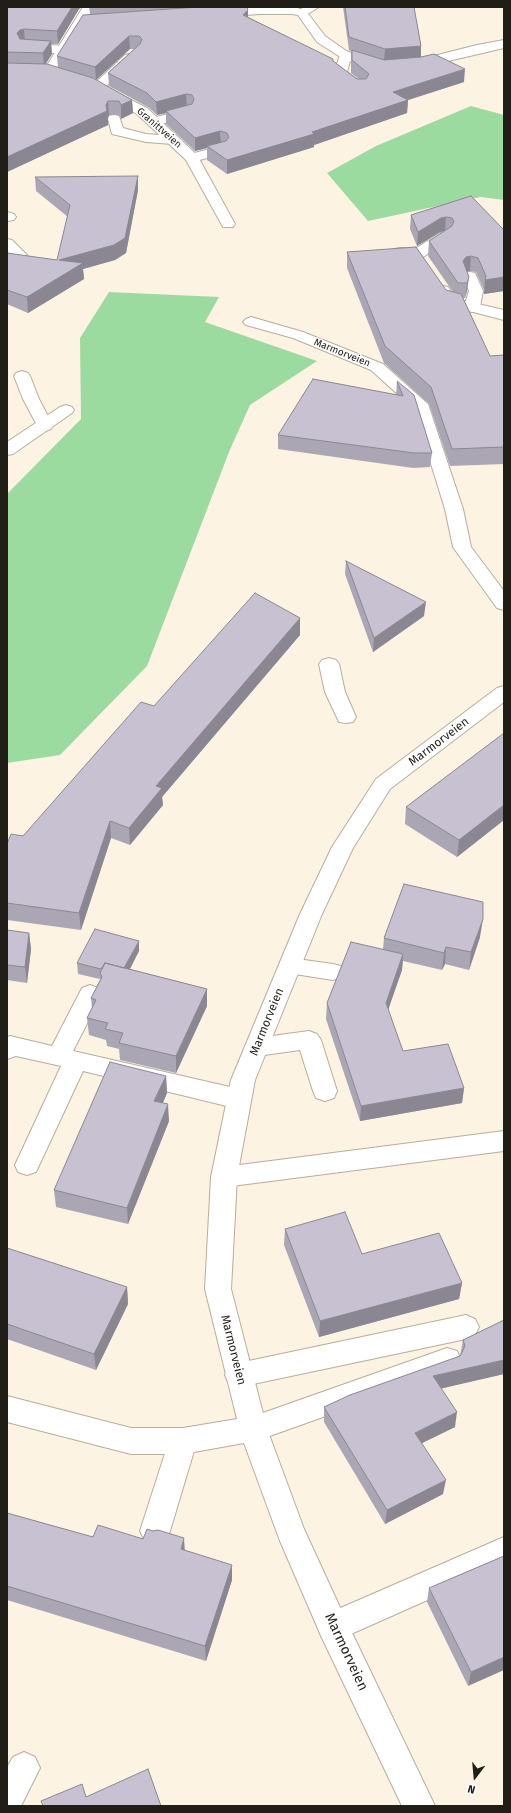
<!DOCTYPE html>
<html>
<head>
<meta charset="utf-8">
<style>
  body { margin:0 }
  #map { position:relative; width:511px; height:1813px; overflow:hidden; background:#fdf3e2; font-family:"Fira Sans",sans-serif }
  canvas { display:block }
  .frame { position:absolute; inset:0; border:8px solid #211d17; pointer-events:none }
  .north { position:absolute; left:455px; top:1757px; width:40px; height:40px; -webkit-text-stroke:3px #fff; paint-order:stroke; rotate:196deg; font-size:11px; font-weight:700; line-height:16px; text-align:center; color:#211d17 }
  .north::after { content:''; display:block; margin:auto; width:14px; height:18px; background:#211d17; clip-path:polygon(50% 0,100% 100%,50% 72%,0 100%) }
</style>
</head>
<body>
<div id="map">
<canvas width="511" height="1813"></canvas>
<div class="frame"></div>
<div class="north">N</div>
</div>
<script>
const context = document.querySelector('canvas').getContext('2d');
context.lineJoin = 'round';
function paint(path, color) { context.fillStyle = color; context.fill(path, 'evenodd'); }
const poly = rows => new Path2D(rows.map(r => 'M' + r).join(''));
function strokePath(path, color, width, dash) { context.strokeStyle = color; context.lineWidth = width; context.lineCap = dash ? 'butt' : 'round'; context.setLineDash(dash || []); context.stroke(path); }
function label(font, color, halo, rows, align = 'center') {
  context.font = font + ' "Fira Sans",sans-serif'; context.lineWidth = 3; context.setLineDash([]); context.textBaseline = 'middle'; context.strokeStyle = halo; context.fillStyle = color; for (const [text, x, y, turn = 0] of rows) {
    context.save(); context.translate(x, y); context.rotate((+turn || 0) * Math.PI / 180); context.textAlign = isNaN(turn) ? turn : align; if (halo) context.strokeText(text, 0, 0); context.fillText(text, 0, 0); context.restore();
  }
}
const green = poly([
  [471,106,504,115,504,200,480,197,368,221,327,173,376,146],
  [109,292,219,297,205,322,317,361,250,405,229,452,147,666,60,755,7,763,7,494,81,419,80,338]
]);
const lane = poly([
  [304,7,319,7,306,15,298,15,296,13,298,11,304,7],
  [504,40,504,48,414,69,410,68,408,65,410,62,477,45,504,40],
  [25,43,63,46,67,47,69,50,67,53,63,54,21,50,19,47,21,44,25,43],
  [346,51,374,61,376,64,374,67,370,68,350,61,347,72,363,84,365,87,363,90,355,90,334,73,340,55,342,52,346,51],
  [129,54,133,55,135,58,133,61,102,90,94,90,92,87,94,84,125,55,129,54],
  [187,109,192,110,193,113,192,116,154,126,149,125,148,122,149,119,187,109],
  [114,115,119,116,123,128,146,134,173,136,178,137,180,140,178,143,173,144,146,142,112,134,108,119,109,116,114,115],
  [221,146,226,147,228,150,226,153,192,162,187,161,185,158,187,155,221,146],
  [445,232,450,233,452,236,450,239,423,257,418,258,400,256,395,255,393,252,395,249,400,248,415,249,440,233,445,232],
  [7,239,12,240,27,255,29,258,27,261,22,262,17,261,7,251,7,239],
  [470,272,475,273,483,291,480,307,477,310,472,312,467,310,464,307,469,291,463,276,465,273,470,272],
  [22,371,28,373,30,376,39,399,53,426,51,429,45,431,39,429,23,399,14,376,16,373,22,371],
  [329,658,336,660,339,664,345,692,356,717,353,722,346,723,339,722,325,692,319,664,322,660,329,658],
  [290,958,333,964,341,966,344,972,341,978,333,980,282,972,279,966,282,960,290,958],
  [90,985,98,988,102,994,73,1051,239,1089,248,1092,251,1099,248,1106,239,1109,83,1071,36,1172,27,1175,18,1172,15,1165,61,1066,16,1056,7,1059,7,1037,10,1036,52,1046,82,988,90,985],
  [309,1031,317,1034,321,1040,337,1091,334,1098,325,1101,316,1098,313,1091,300,1050,257,1056,249,1053,245,1047,249,1041,257,1038,309,1031],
  [504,1131,504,1151,224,1187,215,1184,211,1177,215,1170,224,1167,504,1131],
  [466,1315,475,1319,479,1327,475,1335,466,1339,239,1387,229,1384,225,1375,229,1366,239,1363,466,1315],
  [447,1348,457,1351,461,1360,457,1369,253,1442,243,1438,239,1429,243,1420,447,1348],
  [183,1428,193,1432,197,1441,170,1531,165,1541,155,1545,145,1541,140,1531,169,1441,173,1432,183,1428],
  [504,1537,504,1566,333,1642,322,1638,318,1627,322,1616,504,1537],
  [24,1752,35,1757,40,1768,21,1806,7,1806,7,1767,13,1757,24,1752]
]);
const street = poly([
  [83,7,95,7,53,75,45,75,43,72,83,7],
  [252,7,295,7,306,11,325,36,352,55,350,58,342,58,317,42,298,15,292,14,259,14,218,17,212,13,218,9,252,7],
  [107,88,147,108,197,155,235,224,233,227,223,227,186,160,137,114,103,95,101,92,103,89,107,88],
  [7,212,14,214,16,217,14,220,7,221,7,212],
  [443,286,448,287,456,299,504,310,504,320,446,305,436,290,438,287,443,286],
  [251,317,303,332,383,364,428,404,463,509,471,547,504,591,504,610,497,608,453,547,445,509,414,409,371,370,293,338,246,325,243,322,246,319,251,317],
  [66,405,72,407,74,410,72,413,13,454,7,455,7,442,60,407,66,405],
  [504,686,504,702,390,789,353,848,322,914,255,1080,237,1177,231,1289,267,1429,304,1529,344,1616,435,1806,402,1806,322,1638,280,1541,244,1443,183,1454,131,1454,7,1422,7,1396,131,1428,183,1428,237,1419,205,1289,211,1177,231,1080,300,914,332,847,376,779,497,688,504,686]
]);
const wall = poly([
  [7,7,82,7,79,9,58,44,51,44,52,54,46,64,58,68,57,56,90,14,89,7,247,7,248,17,333,61,357,79,359,79,351,73,351,51,349,50,343,7,414,7,421,46,421,57,464,82,408,100,407,113,314,145,314,147,227,174,207,160,207,148,195,151,166,124,166,113,157,115,148,107,109,86,108,73,134,49,130,49,96,80,132,100,133,113,121,119,119,115,109,115,108,117,108,125,7,172],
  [35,177,138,190,126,253,115,260,83,269,84,279,28,313,7,304,7,253,57,260,68,217,36,191],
  [471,196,504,230,504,291,484,294,484,290,476,272,470,271,467,271,467,291,465,298,463,298,490,356,504,355,504,464,450,466,429,404,384,363,347,268,347,252,446,290,453,292,428,256,429,241,445,231,440,232,417,246,410,229,411,215],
  [397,381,432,453,430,467,413,468,278,449,278,435,396,395],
  [346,561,424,616,373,652,345,574],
  [300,635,162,797,163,805,130,845,111,838,81,930,7,920,7,844,23,836,154,706],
  [504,731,504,820,457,857,405,824,406,807,504,734],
  [7,930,29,933,31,949,27,983,7,980],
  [480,937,469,970,445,964,442,970,403,961,402,970,388,1009,403,1051,464,1088,462,1103,360,1121,326,1019,327,1003,383,949,384,938],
  [139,951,130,969,207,989,207,1006,176,1073,120,1060,119,1049,107,1046,106,1040,89,1035,87,1018,92,1008,91,998,100,980,100,979,78,974,77,963],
  [166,1076,167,1093,163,1103,169,1121,128,1224,56,1207,54,1190],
  [285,1229,362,1254,462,1283,459,1299,319,1337,284,1245],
  [7,1248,127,1287,128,1304,96,1370,7,1339],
  [504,1320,504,1374,441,1388,455,1427,422,1443,443,1494,385,1524,324,1422,324,1407,460,1356,463,1340],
  [7,1513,93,1537,143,1539,185,1551,232,1580,206,1661,7,1600],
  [504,1556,468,1686,427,1602,429,1588]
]);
const shadedWall = poly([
  [72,7,82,7,79,9,58,44,57,31],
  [248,10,248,23,243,15],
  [24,29,25,42,21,43,17,33,20,30],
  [129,36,130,49,96,80,95,67],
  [51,41,52,54,44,66,43,53],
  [421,46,421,59,384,62,385,49],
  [465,69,464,82,408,100,407,113,314,145,314,147,227,174,227,160,312,132,393,92],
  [186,94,187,108,166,111,166,113,157,115,156,102],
  [132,100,133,113,121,119,121,105],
  [108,101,109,115,108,117,108,125,7,172,7,157,106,105],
  [220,131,221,145,207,146,207,148,195,151,195,138],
  [138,176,138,190,126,253,115,260,83,269,84,279,28,313,27,297,59,260],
  [446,217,445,231,440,232,417,246,418,232,441,218],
  [471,256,470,271,465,272,463,261,466,257],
  [469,277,467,291,465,298,467,283],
  [504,277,504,291,484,294,485,280],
  [426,602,424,616,373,652,374,638],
  [300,618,300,635,162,797,163,805,130,845,129,828,156,786],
  [504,805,504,820,457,857,459,840],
  [110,821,111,838,81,930,79,913],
  [483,919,480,937,469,970,471,952],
  [29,933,31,949,27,983,25,967],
  [139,941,139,951,122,984,121,974],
  [446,947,445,964,442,970,444,953],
  [403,954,402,970,385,1019,386,1003],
  [207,989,207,1006,176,1073,176,1056],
  [166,1076,167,1093,156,1118,154,1101],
  [464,1088,462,1103,360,1121,361,1106],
  [168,1104,169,1121,128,1224,127,1208],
  [462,1283,459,1299,319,1337,320,1321],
  [127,1287,128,1304,96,1370,94,1354],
  [504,1360,504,1374,431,1391,433,1376],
  [457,1412,455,1427,414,1447,415,1433],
  [446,1480,443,1494,385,1524,387,1510],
  [184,1538,185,1553,181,1549],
  [232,1565,232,1580,206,1661,205,1646],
  [504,1657,504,1670,468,1686,471,1672]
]);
const building = poly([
  [7,7,72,7,57,31,24,29,20,30,17,33,20,39,51,41,43,53,7,52,7,7],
  [198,7,247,7,248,10,243,15,333,59,333,61,357,79,366,79,369,74,352,60,352,50,384,60,421,57,434,54,465,69,393,92,408,100,312,132,314,134,227,160,207,146,226,141,229,137,227,133,220,131,195,138,166,111,192,104,194,99,192,95,186,94,156,102,147,93,108,73,140,44,142,39,139,36,129,36,95,67,57,56,83,15,198,7],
  [345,7,414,7,421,46,385,49,349,37,345,7],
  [7,63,47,64,93,78,132,100,121,105,119,101,108,101,106,105,107,111,7,157,7,63],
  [138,176,125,238,114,245,59,260,83,263,27,297,7,290,7,253,57,260,70,205,35,177,138,176],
  [471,196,504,230,504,277,485,280,486,276,478,258,471,256,466,257,463,261,469,277,467,283,458,283,429,241,452,226,454,221,452,218,446,217,441,218,418,232,411,215,471,196],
  [416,247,446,290,461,294,490,356,504,355,504,447,452,449,431,387,385,346,347,252,416,247],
  [313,379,403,396,397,381,414,395,432,453,414,453,278,435,313,379],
  [346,561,426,602,374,638,346,561],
  [255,593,300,618,156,786,162,788,129,828,110,821,79,913,7,903,7,844,11,834,23,836,141,702,154,706,255,593],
  [504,733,504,805,459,840,406,807,504,733],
  [404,884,483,902,483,919,471,952,446,947,444,953,384,938,404,884],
  [95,929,139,941,124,968,105,963,101,969,77,963,95,929],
  [7,930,29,933,25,967,7,965,7,930],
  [351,942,403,954,386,1003,403,1051,448,1044,464,1088,361,1106,327,1003,351,942],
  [105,963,207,989,176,1056,119,1043,123,1033,105,1029,108,1023,87,1018,96,1000,91,998,102,977,100,973,105,963],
  [110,1062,166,1076,154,1101,168,1104,127,1208,54,1190,110,1062],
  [345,1212,362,1254,439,1233,462,1283,320,1321,285,1229,345,1212],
  [7,1248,127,1287,94,1354,7,1324,7,1248],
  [504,1320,504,1360,433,1376,457,1412,415,1433,446,1480,387,1510,324,1407,350,1395,460,1356,465,1346,463,1340,504,1320],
  [7,1513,93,1537,98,1525,143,1539,147,1529,153,1531,158,1530,184,1538,181,1549,232,1565,205,1646,7,1586,7,1513],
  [504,1556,504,1657,471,1672,429,1588,504,1556],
  [148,1769,161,1806,43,1806,41,1801,82,1784,86,1797,148,1769]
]);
const farStreetnames = [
  ["Granittveien",159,128,41],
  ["Marmorveien",342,353,22]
];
const streetNames = [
  ["Marmorveien",439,742,-37],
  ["Marmorveien",267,1022,-68],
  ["Marmorveien",233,1350,76]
];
const nearStreetnames = [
  ["Marmorveien",346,1652,65]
];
paint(green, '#9cdba0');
strokePath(lane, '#b6ad9d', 2);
strokePath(street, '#b6ad9d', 2);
paint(lane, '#fff');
paint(street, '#fff');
paint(wall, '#aba6b4');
paint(shadedWall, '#8b8792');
paint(building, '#c7c1d1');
strokePath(building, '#8b8792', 1);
label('10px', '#211d17', '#fff', farStreetnames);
label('12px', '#211d17', '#fff', streetNames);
label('14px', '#211d17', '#fff', nearStreetnames);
</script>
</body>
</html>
